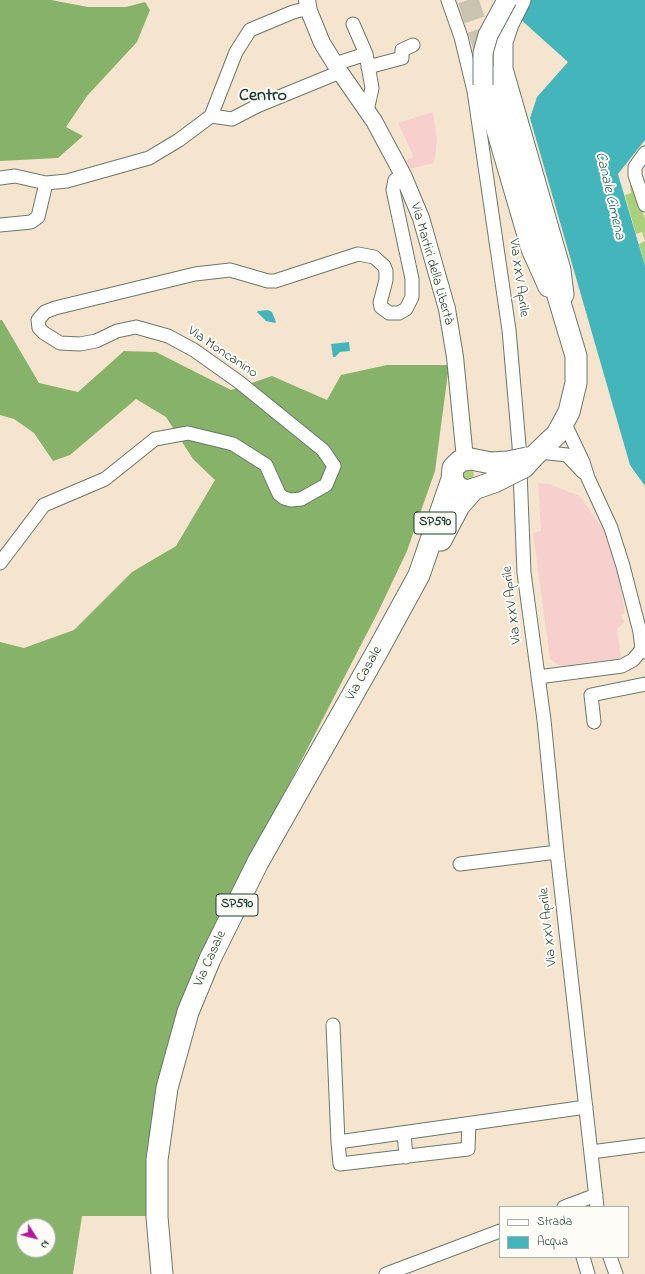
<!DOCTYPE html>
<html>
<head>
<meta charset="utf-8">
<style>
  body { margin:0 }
  #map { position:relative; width:645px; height:1274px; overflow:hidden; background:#f5e5ce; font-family:"Indie Flower",sans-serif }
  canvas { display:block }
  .legend { position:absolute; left:499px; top:1206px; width:130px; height:52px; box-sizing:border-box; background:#fdfcf7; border:1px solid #a4b0a9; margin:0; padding:5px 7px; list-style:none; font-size:12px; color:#1f3d34 }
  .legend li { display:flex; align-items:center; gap:8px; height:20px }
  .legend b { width:20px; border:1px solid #a4b0a9 }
  .north { position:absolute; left:16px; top:1218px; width:40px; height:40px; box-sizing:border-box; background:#fdfcf7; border:1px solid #a4b0a9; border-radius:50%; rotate:126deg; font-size:11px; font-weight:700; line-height:16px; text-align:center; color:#1f3d34 }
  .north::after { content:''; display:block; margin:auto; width:14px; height:18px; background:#b5179e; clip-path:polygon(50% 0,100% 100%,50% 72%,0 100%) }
</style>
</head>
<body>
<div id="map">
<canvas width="645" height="1274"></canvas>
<ul class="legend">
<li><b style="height:5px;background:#fff"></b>Strada</li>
<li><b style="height:11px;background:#45b5bc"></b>Acqua</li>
</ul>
<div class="north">N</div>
</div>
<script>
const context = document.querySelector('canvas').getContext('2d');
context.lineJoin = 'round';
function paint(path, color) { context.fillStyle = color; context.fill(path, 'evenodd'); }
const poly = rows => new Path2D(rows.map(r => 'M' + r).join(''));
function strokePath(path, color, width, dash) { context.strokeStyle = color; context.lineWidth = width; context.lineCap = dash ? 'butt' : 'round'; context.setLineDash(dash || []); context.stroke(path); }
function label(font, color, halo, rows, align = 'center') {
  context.font = font + ' "Indie Flower",sans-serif'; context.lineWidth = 4; context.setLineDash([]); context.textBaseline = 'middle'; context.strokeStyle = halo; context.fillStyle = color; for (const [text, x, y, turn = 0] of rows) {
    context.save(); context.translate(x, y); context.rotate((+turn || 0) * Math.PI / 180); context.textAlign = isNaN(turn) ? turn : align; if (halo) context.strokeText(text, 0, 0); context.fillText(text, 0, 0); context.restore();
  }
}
const built = poly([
  [433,112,437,140,434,163,408,169,405,161,414,157,398,123],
  [538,483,549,484,580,496,606,534,619,576,625,613,621,615,624,622,617,629,621,658,560,666,550,659,533,533,541,531]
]);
const green = poly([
  [633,184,645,219,645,241,642,232,636,234,625,195,631,193,630,185],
  [645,241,645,266,639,244],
  '462 475a6 6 0 1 1 12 0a6 6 0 1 1-12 0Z'
]);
const forest = poly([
  [0,0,51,0,88,7,126,7,145,2,150,10,137,42,87,96,66,127,83,136,58,158,0,161],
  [0,320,2,320,39,383,78,392,124,351,156,352,231,390,272,376,327,400,341,375,387,365,449,365,435,471,407,551,379,610,236,887,150,1160,146,1216,82,1216,73,1274,0,1274,0,642,24,648,74,630,132,572,176,546,215,480,193,459,166,417,136,399,70,455,53,461,34,433,14,419,0,415],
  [24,1226,48,1226,48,1250,24,1250]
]);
const water = poly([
  [504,0,645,0,645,140,618,174,645,266,645,486,630,465,530,118,537,97,568,62,519,18],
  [268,310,272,312,276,322,275,323,266,321,257,312,258,311],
  [349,342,350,351,340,352,335,357,333,357,331,344]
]);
const primaryTunnel = poly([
  [468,0,488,60]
]);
const minor = poly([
  [448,0,461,37,474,91,509,330,519,445,524,573,544,720,557,852,597,1207],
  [366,54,372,88,367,111],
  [335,64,366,54,353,24],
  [368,67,402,58,402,50,413,45],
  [211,116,232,119,257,106,340,72],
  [645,153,635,167,635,175,645,205],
  [0,178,15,176,46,183,67,181,149,158,179,140,211,116,236,52,250,30,293,12,309,8],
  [0,225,31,222,38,217,46,183],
  [564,422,583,462,588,478,611,528,623,566,640,632,642,649,645,652],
  [540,452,567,455,583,472],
  [0,563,44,505,105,479,155,439,188,433,233,444,266,465,279,494,284,498,291,500,301,499,326,485,334,466,323,450,239,382,194,350,168,336,136,327,117,331,96,341,80,344,60,343,44,333,39,328,38,320,45,312,55,308,195,274,230,270,268,281,275,281,358,254,374,257,384,266,386,271,386,280,380,303,381,307,389,313,399,313,406,309,412,297,412,279,393,190,395,180,403,175],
  [538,677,622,666,633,660,642,649,645,649],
  [594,722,591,695,645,684],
  [460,864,557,852],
  [333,1025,338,1142,586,1107],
  [404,1133,406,1157],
  [338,1142,340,1164,468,1149,469,1124],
  [591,1152,645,1145],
  [564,1207,596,1195],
  [583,1257,588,1274],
  [610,1257,616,1274],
  [386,1274,500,1231]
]);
const tertiary = poly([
  [307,0,309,11,322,43,340,72,374,121,403,175,421,218,447,309,455,357,465,459]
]);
const secondary = poly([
  [521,0,509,24,503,42,503,69,561,270,564,295],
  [483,85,531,249,548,287]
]);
const primary = poly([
  [492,76,576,356,576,383,569,412,557,434,533,457],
  [491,463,471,459,460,461,453,468,452,479,458,488,468,491,494,482],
  [441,540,459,506,473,490],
  [162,1274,157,1217,157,1160,167,1088,188,1012,210,959,258,862,378,650,419,575,452,479]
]);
const secondaryBridge = poly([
  [483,85,483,53,488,35,507,0]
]);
const primaryBridge = poly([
  [491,463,508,462,527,458],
  [494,482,524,467,533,457]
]);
const shields = [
  [435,523,42],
  [237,905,42]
];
const shieldNames = [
  ["SP590",435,523],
  ["SP590",237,905]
];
const streetNames = [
  ["Via Martiri della Libertà",431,264,74],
  ["Via XXV Aprile",518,278,82],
  ["Via Moncanino",222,353,34],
  ["Via XXV Aprile",513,605,-97],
  ["Via Casale",365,674,-61],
  ["Via XXV Aprile",549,927,-96],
  ["Via Casale",211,959,-66]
];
const waterNames = [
  ["Canale Cimena",609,196,77]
];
const districtNames = [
  ["Centro",263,97]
];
paint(built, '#f7d0cd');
paint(green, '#aad079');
paint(forest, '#87b269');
paint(water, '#45b5bc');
strokePath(primaryTunnel, '#cac3af', 21, [21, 10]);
strokePath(minor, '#6a786a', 15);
strokePath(tertiary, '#6a786a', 18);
strokePath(secondary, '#6a786a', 21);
strokePath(primary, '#6a786a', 23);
strokePath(minor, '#fff', 13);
strokePath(tertiary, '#fff', 16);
strokePath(secondary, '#fff', 19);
strokePath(primary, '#fff', 21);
strokePath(secondaryBridge, '#6a786a', 21, []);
strokePath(primaryBridge, '#6a786a', 23, []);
strokePath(secondaryBridge, '#fff', 19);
strokePath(primaryBridge, '#fff', 21);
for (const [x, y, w] of shields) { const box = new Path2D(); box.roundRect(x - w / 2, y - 11, w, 22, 3); context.fillStyle = '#fdfcf7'; context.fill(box); strokePath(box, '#1f3d34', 1); }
label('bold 13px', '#1f3d34', null, shieldNames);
label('14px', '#1f3d34', '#fdfcf7', streetNames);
label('italic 15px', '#2a615d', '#fdfcf7', waterNames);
label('bold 18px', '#1f3d34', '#fdfcf7', districtNames);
</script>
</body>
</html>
